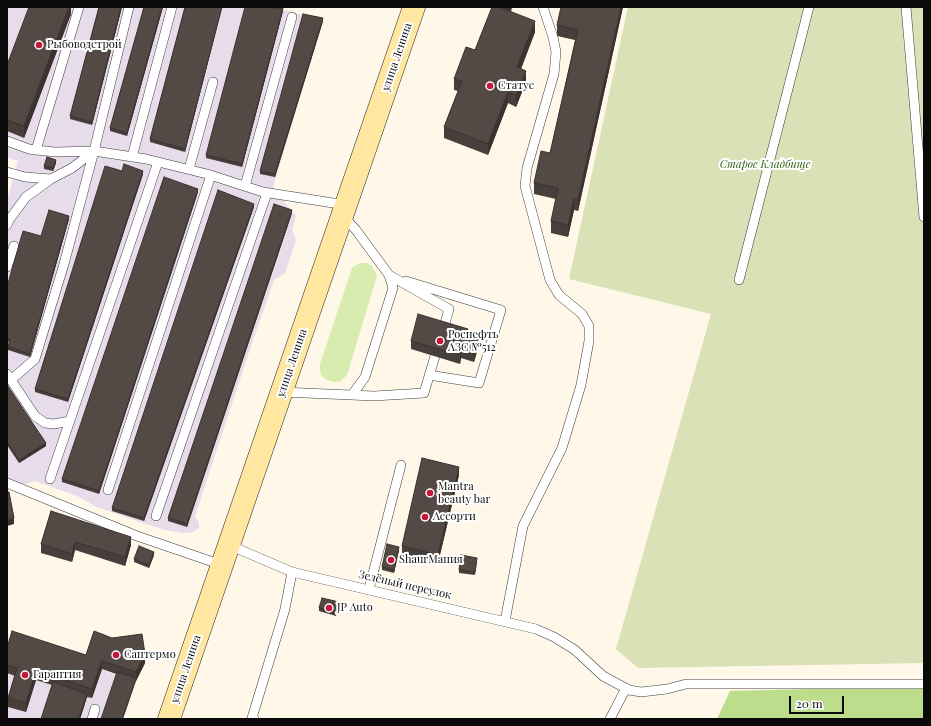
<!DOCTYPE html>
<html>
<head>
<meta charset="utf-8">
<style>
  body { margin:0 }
  #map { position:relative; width:931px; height:726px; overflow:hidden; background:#fff7e7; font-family:"Playfair Display",serif }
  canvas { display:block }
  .frame { position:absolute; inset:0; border:8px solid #0a0a0a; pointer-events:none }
  .scale { position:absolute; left:789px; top:696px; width:55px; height:18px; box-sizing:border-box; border:2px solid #0a0a0a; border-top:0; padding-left:5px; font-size:12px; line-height:14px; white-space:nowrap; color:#0a0a0a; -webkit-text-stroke:3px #fff; paint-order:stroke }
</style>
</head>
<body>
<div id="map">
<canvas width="931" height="726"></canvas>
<div class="frame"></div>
<div class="scale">20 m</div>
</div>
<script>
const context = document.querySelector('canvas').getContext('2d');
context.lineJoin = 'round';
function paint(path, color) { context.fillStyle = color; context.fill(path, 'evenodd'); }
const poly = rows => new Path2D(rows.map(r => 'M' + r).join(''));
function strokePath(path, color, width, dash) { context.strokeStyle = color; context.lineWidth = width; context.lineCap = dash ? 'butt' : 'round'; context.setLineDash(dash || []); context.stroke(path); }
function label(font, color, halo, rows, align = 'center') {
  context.font = font + ' "Playfair Display",serif'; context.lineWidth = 4; context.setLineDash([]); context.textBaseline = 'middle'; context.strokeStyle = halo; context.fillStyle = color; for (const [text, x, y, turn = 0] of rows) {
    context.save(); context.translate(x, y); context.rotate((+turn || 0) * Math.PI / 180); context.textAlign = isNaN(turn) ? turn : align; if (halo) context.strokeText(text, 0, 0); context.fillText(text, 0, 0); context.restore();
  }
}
const industrial = poly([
  [7,7,275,7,323,21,273,187,292,212,296,215,292,230,296,240,285,273,274,280,249,352,195,516,199,523,199,528,193,532,184,533,166,530,146,524,97,507,77,496,35,481,7,490,7,200,18,161,7,157],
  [7,636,12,640,117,675,123,719,7,719]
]);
const green = poly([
  [361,263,367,263,372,266,375,271,377,276,348,372,345,377,341,381,335,382,330,381,325,379,321,375,320,369,320,364,352,268,356,265]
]);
const forest = poly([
  [924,686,924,719,717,719,730,691]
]);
const cemetery = poly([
  [628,7,924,7,924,663,638,668,616,649,711,314,569,279]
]);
const lane = poly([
  [906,7,924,217],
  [7,141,29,149,36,150,55,152,94,151,146,159,207,174,263,192,346,205],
  [36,150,79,7],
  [132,157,172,7],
  [189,169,213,82],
  [7,172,25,177,51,179,72,168,94,151],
  [245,186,292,17],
  [343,216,356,230,389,275,449,309,442,334],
  [7,225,9,220,26,197,51,179],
  [7,267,14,246],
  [739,280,809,7],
  [406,281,501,310,479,383,429,375],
  [7,374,35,416,45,423,54,424,70,421],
  [11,380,35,359,64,264,94,151,129,7],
  [282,392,374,396,424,393,438,346],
  [352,395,365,377,393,288,389,275],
  [50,479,158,162],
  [7,483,137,536,222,565],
  [108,490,211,175],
  [156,516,267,193],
  [229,545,292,572,536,629,554,637,575,650,603,676,629,690,641,692,667,689,686,684,924,684],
  [369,589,401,465],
  [505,621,523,526,562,448,581,385,589,341,589,326,582,314,559,295,550,280,525,186,527,168,554,74,556,52,553,37,543,7],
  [92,719,95,709],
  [254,719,252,718,285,609,292,572],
  [610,719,626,688]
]);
const secondary = poly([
  [169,719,414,7]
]);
const wall = poly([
  [71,7,71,14,24,138,7,131,7,65],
  [99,7,122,7,92,125,70,119,70,116],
  [144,7,163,7,127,136,110,131,110,128],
  [185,7,222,7,185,152,150,142,150,139],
  [492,7,512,7,511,12,535,32,521,69,526,82,516,107,508,103,488,155,444,138,444,127,458,91,454,90,454,79,475,50],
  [623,7,578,211,574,210,568,237,551,233,551,221,556,199,534,194,534,183,550,153,575,40,557,36,557,25],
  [283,11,242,167,206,158,206,155],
  [323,21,275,177,260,174,260,171],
  [56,163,53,171,44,169,44,166],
  [122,171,143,174,68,402,35,392,35,389],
  [198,192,99,494,62,482,62,479],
  [254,207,144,521,112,511,112,508],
  [292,213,187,527,168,521,168,518],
  [69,219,30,357,8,350,8,347,9,342,7,341,7,287,41,236],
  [468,336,478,348,474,362,461,358,460,364,411,349,411,341],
  [7,385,46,446,19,463,7,445],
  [459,475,438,563,402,555,402,546],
  [51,511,131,545,125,566,75,550,72,562,41,553,41,544],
  [399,550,394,573,382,570,382,567],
  [154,555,149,568,134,562,134,559],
  [477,561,475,575,459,573,459,570],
  [339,605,336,616,319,611,319,608],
  [7,648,86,655,145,663,136,681,102,669,92,698,87,697,80,719,41,719,52,685,36,680,26,712,8,707,8,698,15,676,7,673]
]);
const shadedWall = poly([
  [69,7,71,7,71,14,24,138,24,126],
  [121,7,122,7,92,125,92,122],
  [162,7,163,7,127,136,127,133],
  [222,7,185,152,185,149],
  [621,7,623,7,578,211,578,200],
  [283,8,283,11,242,167,242,164],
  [323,18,323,21,275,177,275,174],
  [535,21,535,32,517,79,517,67],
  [526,71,526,82,516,107,516,95],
  [508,92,508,103,488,155,488,144],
  [56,160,56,163,53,171,53,168],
  [143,171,143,174,68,402,68,399],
  [198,189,198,192,99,494,99,491],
  [574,199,574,210,568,237,568,225],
  [254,204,254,207,144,521,144,518],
  [292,210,292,213,187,527,187,524],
  [69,216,69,219,30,357,30,354],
  [478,339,478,348,474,362,474,354],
  [461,350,461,358,460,364,460,355],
  [46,443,46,446,19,463,19,460],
  [459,467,459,475,438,563,438,555],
  [14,518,14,524,7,526,7,520],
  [131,537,131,545,125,566,125,557],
  [75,542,75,550,72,562,72,554],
  [399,547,399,550,394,573,394,570],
  [154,552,154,555,149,568,149,565],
  [145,654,145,663,136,681,123,719,122,719,136,678,136,672],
  [102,661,102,669,92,698,92,689],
  [36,671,36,680,26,712,26,703],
  [87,694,87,697,80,719,79,719]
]);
const building = poly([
  [29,7,69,7,24,126,7,120,7,65,29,7],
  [99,7,121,7,92,122,70,116,99,7],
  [144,7,162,7,127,133,110,128,144,7],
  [185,7,222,7,185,149,150,139,185,7],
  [245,7,283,8,242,164,206,155,245,7],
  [492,7,499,7,535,21,517,67,526,71,516,95,508,92,488,144,444,127,462,81,454,79,466,47,475,50,492,7],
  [500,7,511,7,511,9,500,7],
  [561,7,621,7,578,200,574,199,568,225,551,221,558,188,534,183,541,151,550,153,578,30,557,25,561,7],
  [303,14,323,18,275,174,260,171,303,14],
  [47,157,56,160,53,168,44,166,47,157],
  [124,164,143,171,68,399,35,389,105,166,122,171,124,164],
  [164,177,198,189,99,491,62,479,164,177],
  [218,190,254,204,144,518,112,508,218,190],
  [274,204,292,210,187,524,168,518,274,204],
  [49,210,69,216,30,354,8,347,10,339,7,338,7,287,23,231,41,236,49,210],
  [418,314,468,329,466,335,478,339,474,354,461,350,460,355,411,341,418,314],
  [7,385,46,443,19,460,7,442,7,385],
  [422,458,459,467,438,555,402,546,422,458],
  [7,492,9,492,14,518,7,520,7,492],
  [51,511,131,537,125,557,75,542,72,554,41,544,51,511],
  [387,544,399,547,394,570,382,567,387,544],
  [139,546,154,552,149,565,134,559,139,546],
  [461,555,477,558,475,572,459,570,461,555],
  [322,598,339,602,336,613,319,608,322,598],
  [12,631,86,655,94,631,112,638,142,634,145,654,136,672,102,661,92,689,36,671,26,703,8,698,17,668,7,665,7,648,12,631],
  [117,672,136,678,122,719,101,719,117,672],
  [53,682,87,694,79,719,41,719,53,682]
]);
const markers = [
  [39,45,4,"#c41738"],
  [490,86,4,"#c41738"],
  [440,341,4,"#c41738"],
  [430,493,4,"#c41738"],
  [425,517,4,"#c41738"],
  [391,560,4,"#c41738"],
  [329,608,4,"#c41738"],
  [116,655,4,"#c41738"],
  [25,675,4,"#c41738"]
];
const poiNames = [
  ["Рыбоводстрой",47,45],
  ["Статус",498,86],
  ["Роснефть",448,335],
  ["АЗС №512",448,348],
  ["Mantra",438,487],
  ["beauty bar",438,500],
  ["Ассорти",433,517],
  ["ShaurМания",399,560],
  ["JP Auto",337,608],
  ["Сантермо",124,655],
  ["Гарантия",33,675]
];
const streetNames = [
  ["улица Ленина",397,57,-71],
  ["улица Ленина",292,363,-71],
  ["Зелёный переулок",405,585,13],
  ["улица Ленина",186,669,-71]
];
const parkNames = [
  ["Старое Кладбище",765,165]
];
paint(industrial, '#e7dcea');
paint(green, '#d7ecae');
paint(forest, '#bcde8c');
paint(cemetery, '#dae1b7');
strokePath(lane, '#3d3d3d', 10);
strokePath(secondary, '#2c2c2c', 23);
strokePath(lane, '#fff', 9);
strokePath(secondary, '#ffe7a2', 22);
paint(wall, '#473f3b');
paint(shadedWall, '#3a3330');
paint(building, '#534945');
strokePath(building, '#3a3330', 1);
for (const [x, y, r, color] of markers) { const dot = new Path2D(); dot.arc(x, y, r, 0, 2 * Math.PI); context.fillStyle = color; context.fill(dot); strokePath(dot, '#fff', 1.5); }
label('11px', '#0a0a0a', '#fff', poiNames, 'left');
label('11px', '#0a0a0a', '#fff', streetNames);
label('italic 11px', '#326616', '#fff', parkNames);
</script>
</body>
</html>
